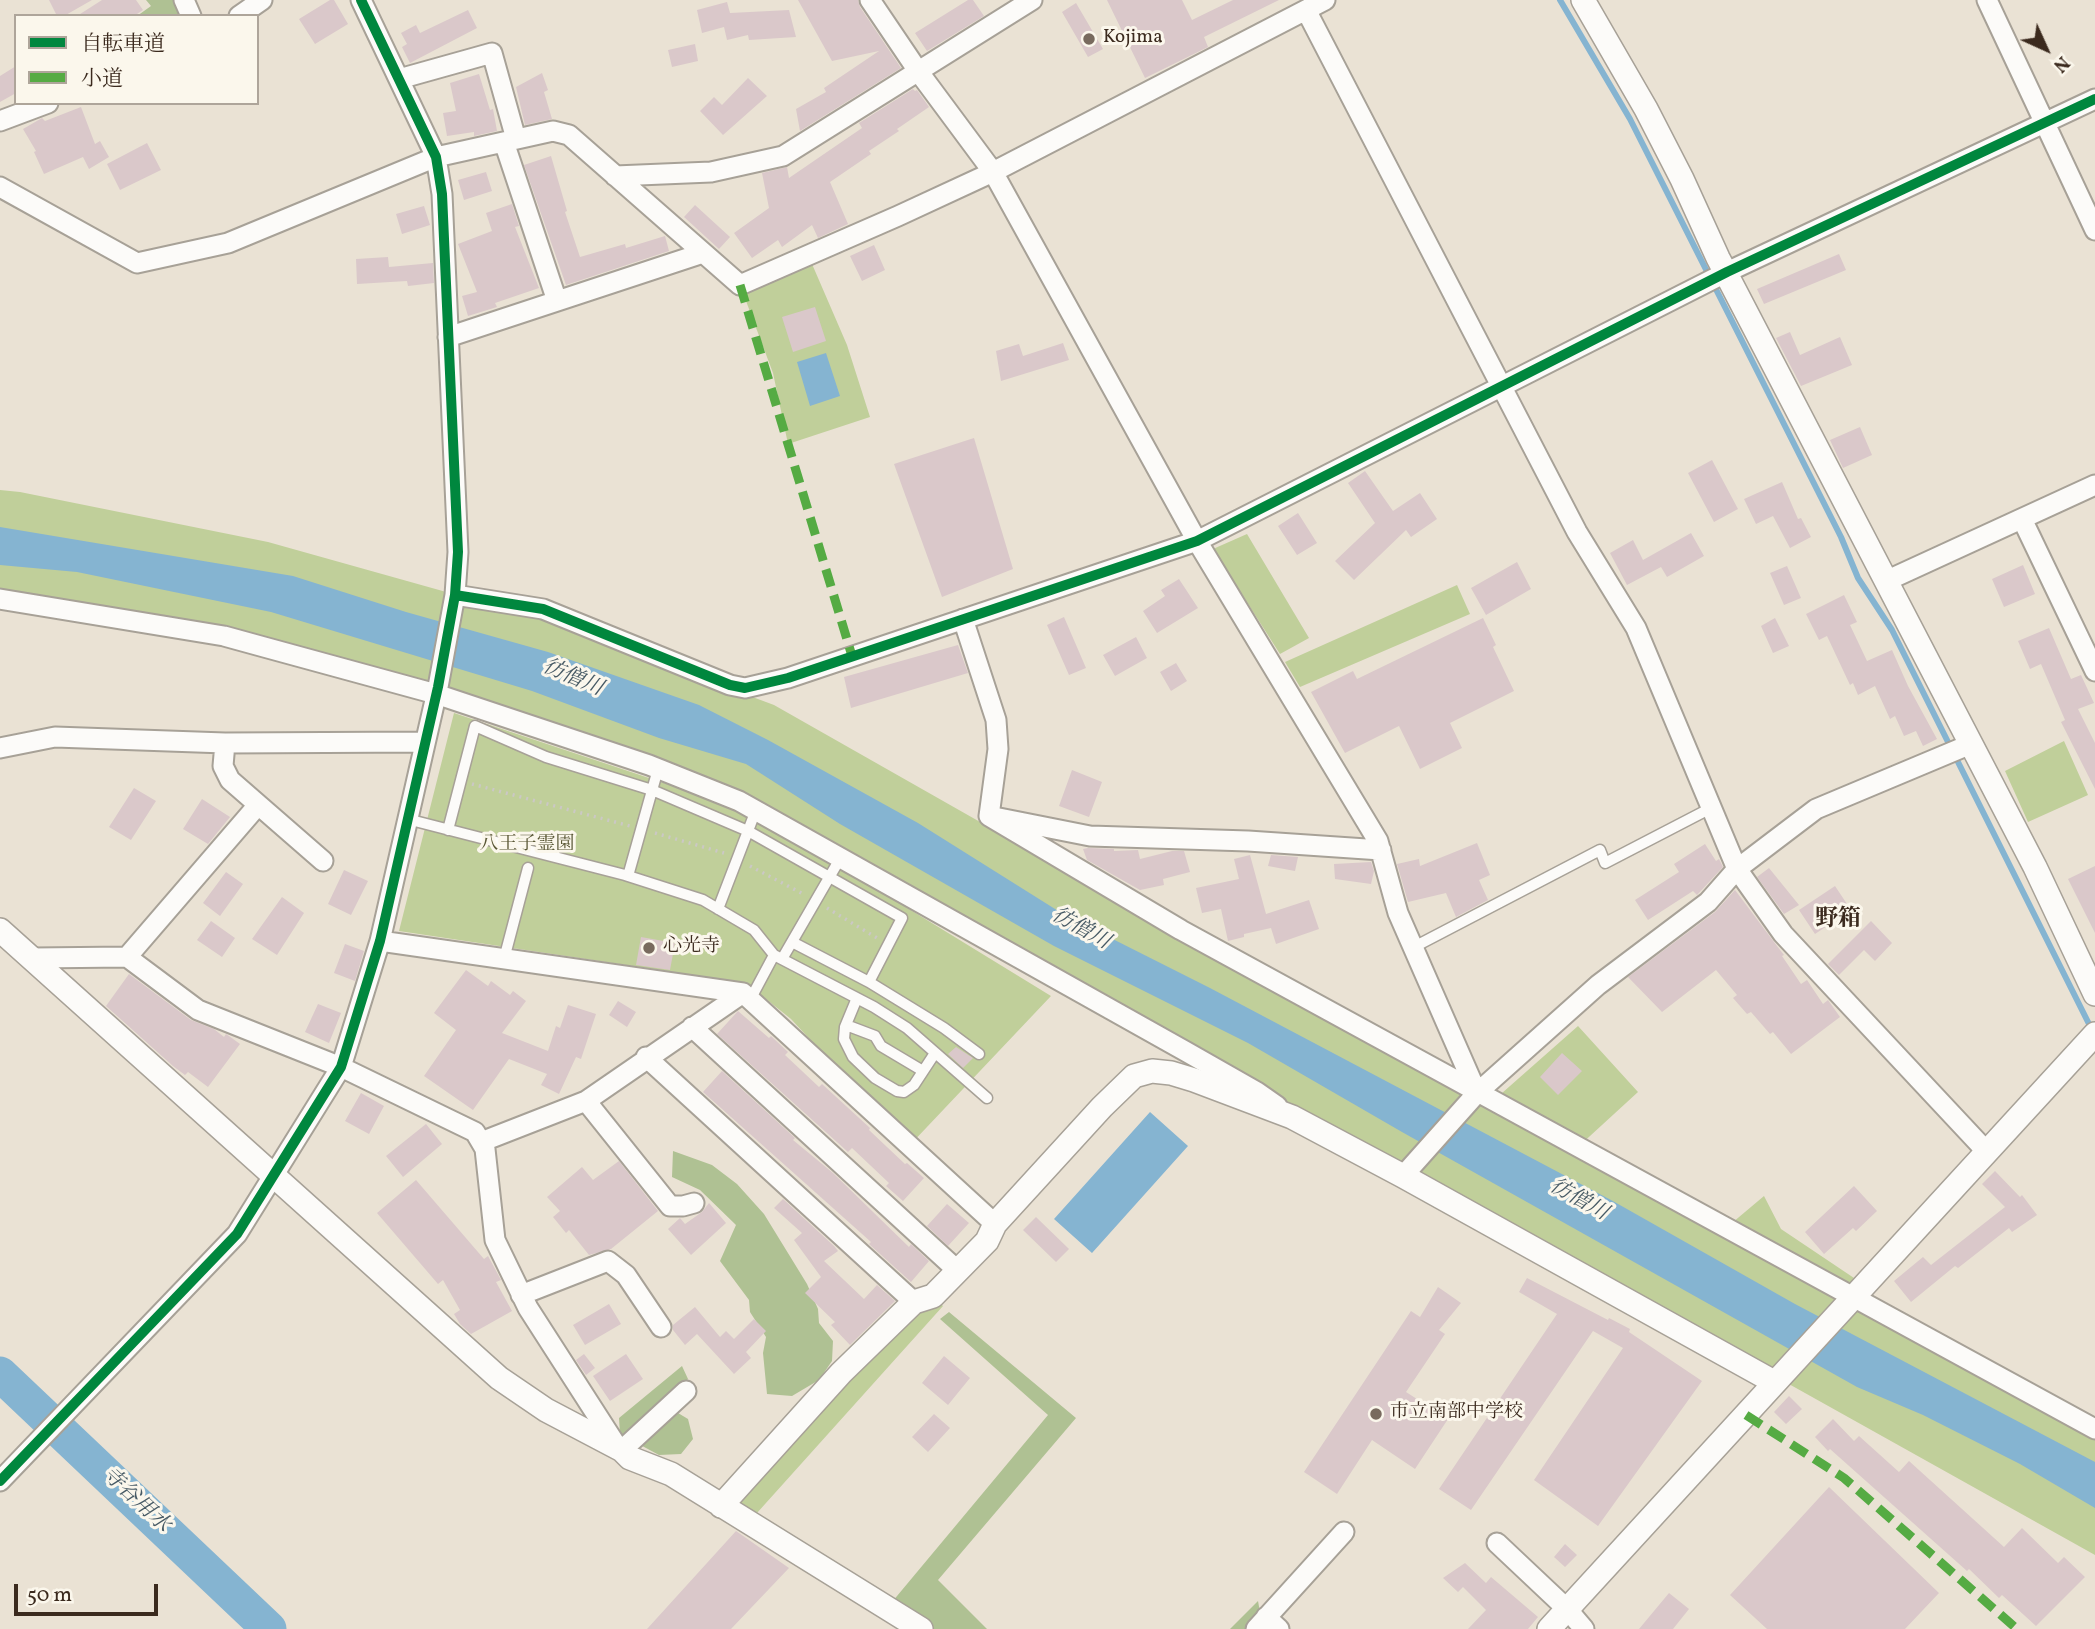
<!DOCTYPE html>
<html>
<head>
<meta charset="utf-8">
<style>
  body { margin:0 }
  #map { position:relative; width:2095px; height:1629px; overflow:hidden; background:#eae2d4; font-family:Vollkorn,"Noto Serif JP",serif }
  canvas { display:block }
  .legend { position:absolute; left:14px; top:14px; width:245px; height:91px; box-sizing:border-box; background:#fbf7ec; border:2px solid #aea59a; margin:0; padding:9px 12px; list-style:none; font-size:21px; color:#3b2a1e }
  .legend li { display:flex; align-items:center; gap:14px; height:35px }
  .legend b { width:35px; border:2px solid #aea59a }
  .north { position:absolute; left:2011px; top:14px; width:70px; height:70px; -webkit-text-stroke:5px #fbf7ec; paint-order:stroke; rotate:135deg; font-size:19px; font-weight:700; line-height:28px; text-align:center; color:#3b2a1e }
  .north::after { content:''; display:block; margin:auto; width:24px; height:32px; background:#3b2a1e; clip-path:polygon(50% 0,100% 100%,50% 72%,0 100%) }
  .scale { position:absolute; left:14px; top:1584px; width:144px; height:32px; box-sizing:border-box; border:4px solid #3b2a1e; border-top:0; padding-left:9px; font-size:21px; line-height:24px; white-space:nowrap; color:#3b2a1e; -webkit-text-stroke:5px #fbf7ec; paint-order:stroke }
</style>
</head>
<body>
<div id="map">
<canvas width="2095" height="1629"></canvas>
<ul class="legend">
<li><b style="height:9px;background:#00873e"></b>自転車道</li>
<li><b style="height:9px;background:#55ab43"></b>小道</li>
</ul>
<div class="north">N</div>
<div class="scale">50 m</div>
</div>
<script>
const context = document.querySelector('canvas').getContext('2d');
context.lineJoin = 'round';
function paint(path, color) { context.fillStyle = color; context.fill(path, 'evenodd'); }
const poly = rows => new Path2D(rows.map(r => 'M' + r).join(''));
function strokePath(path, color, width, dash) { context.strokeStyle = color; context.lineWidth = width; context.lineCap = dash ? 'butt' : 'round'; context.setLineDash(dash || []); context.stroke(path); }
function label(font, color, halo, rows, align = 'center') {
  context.font = font + ' Vollkorn,"Noto Serif JP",serif'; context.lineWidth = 6; context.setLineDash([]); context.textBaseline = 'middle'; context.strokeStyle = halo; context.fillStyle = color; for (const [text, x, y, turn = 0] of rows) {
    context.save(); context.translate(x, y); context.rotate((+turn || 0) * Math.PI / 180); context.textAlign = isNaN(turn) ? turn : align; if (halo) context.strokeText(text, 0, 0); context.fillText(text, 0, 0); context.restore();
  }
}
const green = poly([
  [812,264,847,345,870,417,788,444,773,373,740,285],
  [0,490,20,492,268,542,546,620,774,705,1232,965,1493,1101,1578,1026,1638,1092,1578,1147,1726,1228,1764,1196,1781,1229,1854,1278,1844,1292,2095,1429,2095,1555,1318,1121,767,822,1051,996,909,1146,791,1019,746,983,399,931,454,713,703,796,507,714,264,647,0,599],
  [1247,534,1309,638,1280,654,1213,549],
  [1457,585,1470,614,1300,687,1285,662],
  [2064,741,2088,795,2028,822,2005,771],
  [933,1296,943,1306,748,1523,721,1506]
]);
const forest = poly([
  [146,0,179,0,185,16,137,16,151,6],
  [673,1151,712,1165,737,1184,764,1214,807,1284,818,1309,819,1323,833,1341,832,1361,819,1380,792,1396,767,1394,763,1353,766,1337,750,1312,749,1300,720,1261,736,1225,700,1190,672,1177],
  [949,1312,1076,1418,938,1580,987,1629,921,1629,887,1608,1048,1415,940,1319],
  [682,1366,688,1379,668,1407,688,1419,693,1439,681,1454,659,1455,620,1434,619,1418],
  [1258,1601,1263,1629,1230,1629]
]);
const water = poly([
  [826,353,840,396,810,406,797,362],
  [0,527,293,576,406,612,548,652,699,705,768,740,918,823,1063,914,1210,988,1611,1200,1795,1304,2095,1462,2095,1508,2020,1464,1923,1415,1857,1387,1402,1132,1248,1043,1054,946,840,824,746,764,659,738,532,691,271,612,77,572,0,565],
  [1150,1112,1188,1146,1092,1253,1054,1219]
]);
const stream = poly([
  [1560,0,1630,119,1841,537,1858,578,1892,630,2092,1030]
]);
const river = poly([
  [0,1374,269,1629]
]);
const building = poly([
  [49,0,92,0,64,16,57,16],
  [102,0,136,0,143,10,134,16,77,16],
  [330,0,334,0,348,24,315,44,299,19],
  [798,0,858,0,860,7,901,68,800,131,796,109,826,92,824,88,879,51,832,61],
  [968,0,973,0,984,16,927,51,915,33],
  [1107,0,1182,0,1192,20,1233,0,1279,0,1204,37,1208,47,1145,78],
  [727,2,730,13,789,10,796,37,749,40,748,35,727,40,724,27,702,33,697,10],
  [1076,3,1103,49,1088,57,1062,12],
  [468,10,477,28,410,63,402,47,407,44,401,33,416,25,420,33],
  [695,44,698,61,672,67,668,50],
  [16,66,16,93,0,102,0,76],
  [542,73,548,90,544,92,552,119,525,125,516,87],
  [479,74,490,110,493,109,497,131,474,136,474,132,447,136,443,113,456,111,450,83],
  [748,78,767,96,723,135,700,111,714,97,722,105],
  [913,89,915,91,917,90,929,107,897,129,899,131,869,151,871,154,830,182,848,224,818,238,812,225,782,247,778,240,752,258,734,233,769,208,762,173,787,167,789,178,862,128,859,123],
  [81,107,95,144,100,141,109,157,89,169,83,157,44,174,34,152,36,151,23,129,42,118,45,121],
  [147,143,161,170,120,190,107,164],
  [551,156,567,211,565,212,580,257,625,244,626,248,665,236,669,251,566,285,524,165],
  [486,172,492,191,464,200,458,180],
  [512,204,519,226,515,227,539,288,495,303,497,307,468,316,462,296,477,292,458,244,492,231,486,213],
  [695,205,730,237,719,249,684,217],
  [424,206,430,225,402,234,396,214],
  [874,245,885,270,862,281,850,256],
  [1839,254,1846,270,1764,304,1757,289],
  [388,257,389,267,433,263,434,283,408,286,407,281,357,284,356,259],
  [815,307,826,341,793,352,782,317],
  [1790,332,1800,355,1840,337,1852,365,1801,386,1776,338],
  [1063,343,1069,360,1001,381,996,351,1019,344,1023,356],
  [1860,427,1872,455,1843,468,1830,440],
  [974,438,1013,569,942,597,894,464],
  [1712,460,1738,509,1714,522,1688,473],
  [1365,471,1393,511,1420,493,1437,519,1411,537,1406,530,1354,580,1335,561,1375,523,1348,483],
  [1782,482,1798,519,1801,518,1811,537,1790,548,1773,516,1756,524,1744,499],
  [1298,513,1317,543,1297,555,1278,526],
  [1691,533,1704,556,1667,577,1661,567,1627,585,1610,553,1633,540,1643,560],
  [1517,562,1531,589,1486,615,1471,588],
  [2023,565,2035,594,2004,607,1992,579],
  [1787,566,1801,598,1784,605,1770,573],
  [1179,579,1198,608,1157,633,1143,611,1165,596,1161,590],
  [1844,595,1857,622,1850,625,1867,661,1892,650,1908,686,1937,739,1923,746,1916,731,1904,736,1895,716,1890,719,1875,686,1858,695,1853,683,1850,685,1827,636,1819,640,1806,614],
  [1064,617,1086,668,1069,675,1047,625],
  [1483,618,1496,645,1493,647,1514,691,1450,723,1462,748,1420,769,1399,726,1345,753,1311,692,1353,671,1357,679],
  [1775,618,1789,646,1773,653,1761,626],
  [2049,628,2071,679,2081,675,2094,703,2078,709,2095,743,2095,789,2061,722,2065,720,2041,664,2030,669,2018,641],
  [1136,637,1147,658,1115,676,1103,655],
  [958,645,968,673,851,708,844,677],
  [1176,663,1187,681,1171,691,1160,672],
  [1072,770,1102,782,1089,817,1059,806],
  [134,788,156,801,131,840,109,827],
  [202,799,230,817,208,844,183,829],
  [1477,843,1490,875,1479,880,1488,900,1456,917,1446,893,1408,902,1397,864,1419,859,1420,866],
  [1705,844,1716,861,1719,859,1723,867,1697,895,1693,891,1648,920,1635,900,1679,872,1674,864],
  [1088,848,1114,849,1114,851,1138,850,1140,859,1172,851,1184,851,1190,872,1163,879,1164,885,1140,890,1087,860,1083,849],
  [1250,855,1266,914,1309,900,1319,929,1276,944,1271,928,1244,934,1244,937,1228,941,1221,909,1202,913,1196,888,1239,879,1234,859],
  [1271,855,1298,857,1295,871,1268,866],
  [1371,862,1374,871,1371,884,1335,879,1334,864],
  [2095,866,2095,933,2068,879],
  [1769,868,1799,905,1784,914,1757,877],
  [344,870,368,881,351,915,328,904],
  [226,872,243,884,220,916,203,903],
  [1835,886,1851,910,1815,934,1799,910],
  [1735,890,1777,946,1784,955,1782,956,1801,984,1807,980,1823,1004,1828,1000,1840,1017,1791,1054,1773,1032,1770,1034,1751,1012,1747,1014,1733,998,1737,995,1716,970,1662,1012,1628,977,1715,912],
  [282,897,304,913,277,955,252,939],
  [211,921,235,938,222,957,197,940],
  [1871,921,1892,943,1875,961,1864,950,1839,975,1828,964],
  [641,937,675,943,670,970,636,965],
  [345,944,364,951,355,981,334,973],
  [466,970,488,986,491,981,510,995,513,991,526,1001,502,1033,548,1051,556,1026,560,1028,568,1005,596,1014,581,1059,576,1057,559,1094,541,1085,547,1074,509,1059,473,1110,424,1076,456,1030,434,1013],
  [129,974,191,1020,214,1029,224,1037,226,1034,229,1036,240,1044,208,1087,188,1072,185,1075,173,1066,106,1006],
  [618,1001,636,1012,627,1027,609,1015],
  [318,1004,341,1013,329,1043,305,1032],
  [738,1011,769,1038,771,1036,788,1052,785,1055,819,1087,822,1084,870,1128,869,1130,905,1164,907,1163,924,1178,903,1201,886,1186,889,1183,852,1148,848,1152,717,1034],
  [956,1047,973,1058,963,1068,948,1054],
  [1562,1053,1582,1071,1558,1095,1540,1077],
  [722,1071,795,1138,793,1140,833,1173,909,1247,911,1244,929,1261,911,1282,869,1244,871,1242,703,1092],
  [361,1093,384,1106,369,1134,345,1121],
  [426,1124,442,1144,403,1177,386,1156],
  [619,1161,658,1211,611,1249,589,1255,569,1230,566,1233,553,1217,560,1211,547,1197,582,1167,593,1180],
  [1995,1171,2020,1197,2022,1195,2037,1215,2012,1232,2009,1228,1958,1268,1955,1266,1911,1302,1894,1281,1923,1257,1931,1265,2005,1207,1982,1184],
  [416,1180,484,1259,488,1256,501,1280,496,1282,512,1311,471,1334,460,1324,454,1314,460,1310,443,1280,438,1284,377,1213],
  [1854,1186,1877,1211,1856,1231,1853,1228,1824,1254,1805,1232],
  [783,1199,834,1246,838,1251,824,1261,864,1299,877,1285,895,1301,850,1345,831,1325,835,1322,805,1293,821,1277,794,1240,802,1233,774,1208],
  [709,1203,726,1223,691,1255,668,1229,680,1218,685,1224,702,1212],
  [947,1204,969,1223,948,1246,927,1226],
  [1036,1217,1069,1249,1056,1262,1023,1230],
  [1527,1278,1608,1320,1609,1318,1630,1329,1629,1332,1702,1381,1598,1526,1534,1480,1623,1348,1593,1331,1471,1510,1439,1489,1557,1314,1519,1292],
  [1438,1287,1461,1303,1439,1330,1445,1334,1406,1392,1448,1419,1415,1469,1372,1440,1337,1494,1304,1472,1411,1311,1420,1317],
  [609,1304,621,1324,585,1345,573,1325],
  [695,1307,720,1337,726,1331,734,1339,754,1319,766,1331,746,1352,751,1358,734,1374,697,1334,685,1345,673,1330,673,1325],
  [584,1354,595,1368,586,1375,576,1360],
  [626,1354,643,1379,610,1401,593,1376],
  [944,1356,970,1378,948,1405,922,1383],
  [1789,1396,1802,1409,1786,1424,1774,1412],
  [934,1414,950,1428,928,1452,912,1437],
  [1833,1419,1854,1441,1859,1436,1899,1472,1909,1461,2004,1547,2022,1528,2058,1563,2064,1557,2085,1577,2036,1626,2002,1595,1999,1598,1969,1569,1967,1571,1830,1449,1828,1451,1815,1437],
  [1829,1487,1939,1593,1905,1629,1767,1629,1730,1595],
  [736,1531,789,1568,731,1629,647,1629],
  [1565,1544,1577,1555,1565,1567,1554,1557],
  [1465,1563,1486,1583,1491,1577,1538,1617,1528,1629,1468,1629,1486,1610,1463,1587,1458,1592,1443,1578],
  [1669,1593,1689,1609,1673,1629,1639,1629]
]);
const path = poly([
  [472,784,630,826],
  [655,833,724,853],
  [750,866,805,895],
  [827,908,877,938]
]);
const service = poly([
  [407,819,625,875,703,900,754,930,774,955],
  [448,830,475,726,546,757,652,790,748,831,902,918,869,982],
  [628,876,658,769],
  [718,909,756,810],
  [792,942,869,982,944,1028,979,1054],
  [1414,947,1600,850,1605,863,1711,808],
  [504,959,528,868],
  [782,959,841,857],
  [857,998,845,1027,844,1039,853,1057,875,1078,897,1091,904,1092,914,1085,935,1053],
  [750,1000,774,955,874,1007,907,1028,987,1098],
  [846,1025,875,1036,881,1046,923,1071]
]);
const minor = poly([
  [184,0,191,16],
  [870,0,918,71,993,172,1197,541,1378,841,1398,913,1477,1093],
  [1987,0,2095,230],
  [1306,10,1577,532,1636,628,1737,869,1783,934,1987,1152],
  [239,16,262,0],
  [399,79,492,53,516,139],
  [0,121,48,103],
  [504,142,557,301],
  [615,176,711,172,783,156,1032,0],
  [0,187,137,263,228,243,436,157,553,131,569,135,740,285,898,216,993,172,1325,0],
  [448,337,703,253],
  [2022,519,2095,671],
  [1886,581,2095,485],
  [455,595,543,609,730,685,745,688,788,678,1197,541,1727,272,2095,99],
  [0,599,224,636,264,647,436,694,649,765,739,801,1185,1051,1257,1092,1277,1106],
  [963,619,996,720,998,749,989,816,1090,836,1248,841,1381,850],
  [225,743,223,766,230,780,323,861],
  [0,748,55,737,225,743,425,742],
  [989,816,1181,930,2095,1429],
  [380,941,743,993,995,1224],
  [127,957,258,805],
  [33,958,127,957,198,1010,341,1067,475,1132,485,1149,495,1240,528,1308,618,1448],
  [692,1027,958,1271],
  [646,1057,914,1302],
  [586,1101,670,1206,683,1206,694,1203],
  [481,1142,586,1101,743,993],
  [1403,1176,1477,1093,1598,985,1708,902,1737,869,1816,809,1971,744],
  [521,1295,608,1261,626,1275,661,1327],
  [622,1450,686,1391],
  [0,1481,237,1234,341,1067,380,941,438,687,455,595,458,552,442,194,436,157,361,0],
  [1497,1543,1567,1609,1584,1629],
  [1266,1617,1279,1629],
  [1256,1629,1344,1532]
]);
const tertiary = poly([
  [1583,0,1646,109,1682,179,1718,258,2035,867,2095,994],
  [0,930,499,1378,546,1410,622,1450,630,1458,671,1474,921,1629],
  [721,1506,841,1373,914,1302,933,1296,987,1241,995,1224,1102,1107,1134,1076,1152,1071,1171,1073,1194,1080,1292,1117,1403,1176,1774,1382],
  [1549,1629,2095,1034]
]);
const quiet = poly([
  [740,285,852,656],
  [1746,1415,1844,1478,2017,1629]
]);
const cycleway = poly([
  [455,595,543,609,730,685,745,688,788,678,1197,541,1727,272,2095,99],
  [0,1481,237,1234,341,1067,380,941,438,687,455,595,458,552,442,194,436,157,361,0]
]);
const markers = [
  [1089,39,7,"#786a5e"],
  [649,948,7,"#786a5e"],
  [1376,1414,7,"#786a5e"]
];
const poiNames = [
  ["Kojima",1103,39],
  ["心光寺",663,948],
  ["市立南部中学校",1390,1414]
];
const parkNames = [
  ["八王子霊園",527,846]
];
const waterNames = [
  ["彷僧川",572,679,23],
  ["彷僧川",1080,930,29],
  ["彷僧川",1578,1201,29],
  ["寺谷用水",135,1501,43]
];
const quarterNames = [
  ["野箱",1838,921]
];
paint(green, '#c0cf9a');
paint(forest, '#afc193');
paint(water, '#85b4d1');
strokePath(stream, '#85b4d1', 6);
strokePath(river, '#85b4d1', 35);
paint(building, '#dac8ca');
strokePath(service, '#a7a197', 13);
strokePath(minor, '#a7a197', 23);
strokePath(tertiary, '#a7a197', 26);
strokePath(path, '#cbc8c5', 3.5, [2, 5]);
strokePath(service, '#fcfbf9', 10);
strokePath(minor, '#fcfbf9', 19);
strokePath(tertiary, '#fcfbf9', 23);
strokePath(quiet, '#55ab43', 9, [18, 9]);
strokePath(cycleway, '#00873e', 10);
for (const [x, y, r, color] of markers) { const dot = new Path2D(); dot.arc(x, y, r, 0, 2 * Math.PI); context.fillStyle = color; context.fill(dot); strokePath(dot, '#fbf7ec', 2.5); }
label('19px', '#3b2a1e', '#fbf7ec', poiNames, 'left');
label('19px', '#595735', '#fbf7ec', parkNames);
label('italic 21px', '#475a65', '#fbf7ec', waterNames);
label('bold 23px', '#3b2a1e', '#fbf7ec', quarterNames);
</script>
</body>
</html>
